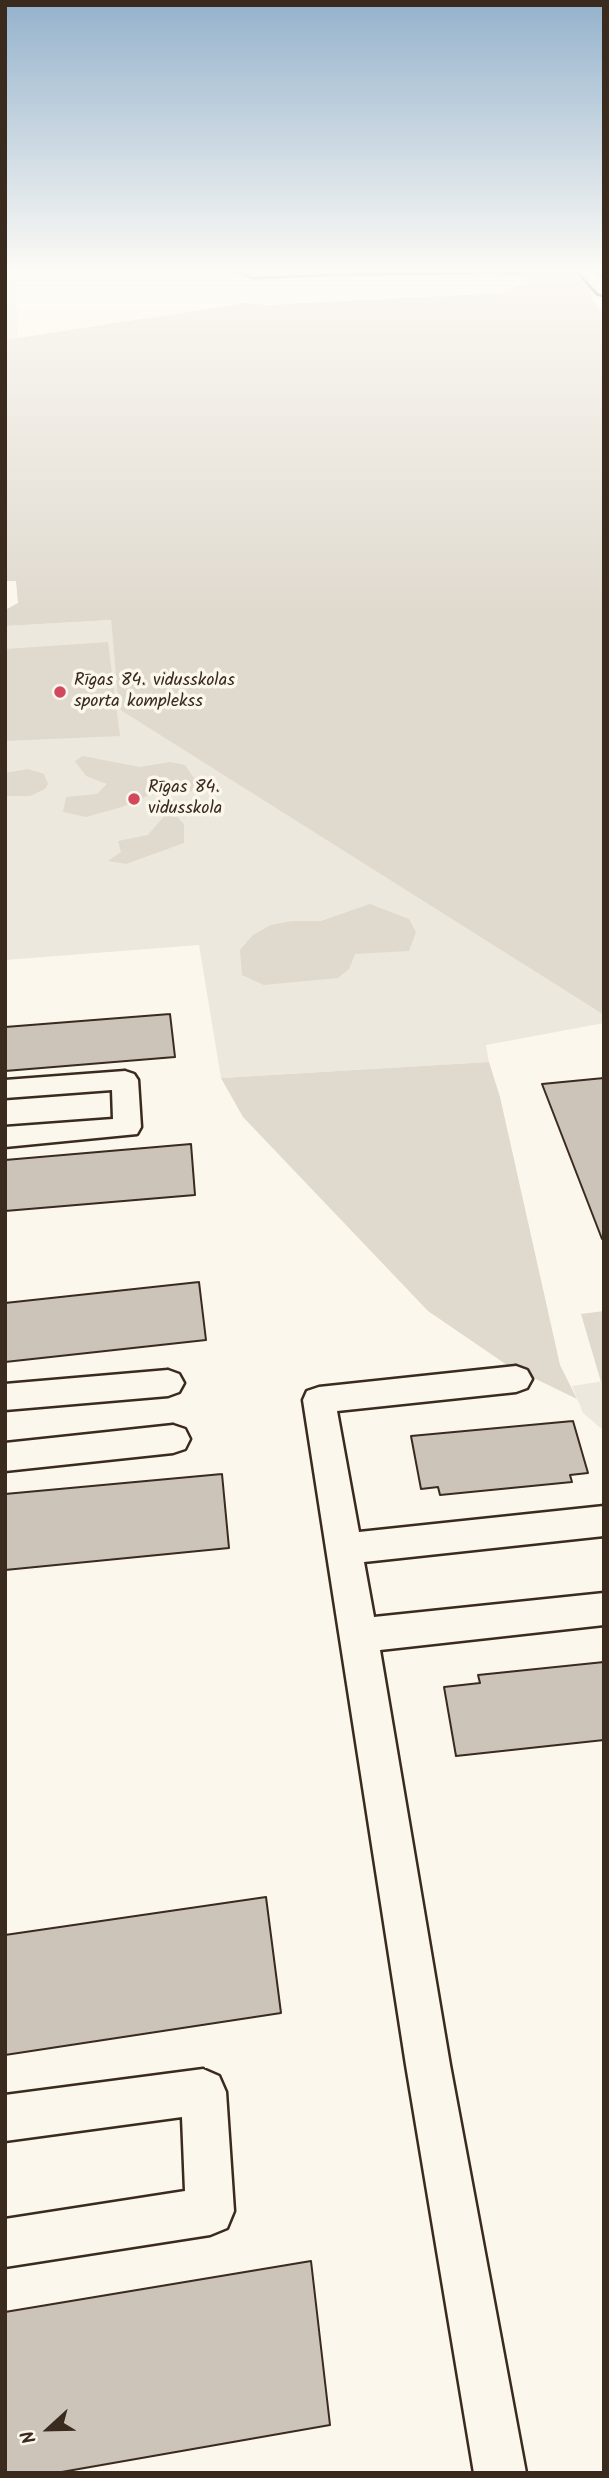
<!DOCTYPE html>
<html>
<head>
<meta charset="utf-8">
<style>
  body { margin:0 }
  #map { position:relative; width:609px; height:2478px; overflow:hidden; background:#fbf7ec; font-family:Kalam,sans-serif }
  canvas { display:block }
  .frame { position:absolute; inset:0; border:7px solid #3b2a1e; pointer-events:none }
  .north { position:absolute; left:14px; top:2394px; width:70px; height:70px; -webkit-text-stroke:5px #fbf7ec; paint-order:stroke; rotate:248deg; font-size:19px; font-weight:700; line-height:28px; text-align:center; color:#3b2a1e }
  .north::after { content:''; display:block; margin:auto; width:24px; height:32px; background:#3b2a1e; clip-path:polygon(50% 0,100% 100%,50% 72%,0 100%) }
</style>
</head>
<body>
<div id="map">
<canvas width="609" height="2478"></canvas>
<div class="frame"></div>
<div class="north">N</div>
</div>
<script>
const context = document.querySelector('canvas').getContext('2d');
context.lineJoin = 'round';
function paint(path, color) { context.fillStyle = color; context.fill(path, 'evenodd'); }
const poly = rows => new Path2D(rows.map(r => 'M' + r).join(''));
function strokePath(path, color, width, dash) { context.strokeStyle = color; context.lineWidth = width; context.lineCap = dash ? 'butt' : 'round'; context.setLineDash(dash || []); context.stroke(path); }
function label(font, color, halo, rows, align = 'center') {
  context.font = font + ' Kalam,sans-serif'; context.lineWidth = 7; context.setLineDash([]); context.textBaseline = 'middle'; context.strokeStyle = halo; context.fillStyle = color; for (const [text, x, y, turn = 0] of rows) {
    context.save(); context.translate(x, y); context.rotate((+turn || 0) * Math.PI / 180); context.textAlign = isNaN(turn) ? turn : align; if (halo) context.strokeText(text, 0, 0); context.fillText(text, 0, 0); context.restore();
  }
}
const built = poly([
  [5,268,231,268,232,269,15,274,18,338,5,340],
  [111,620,120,709,604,1015,604,1023,486,1045,489,1062,221,1078,199,945,5,960,5,626],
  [604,1381,604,1431,583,1413,572,1386]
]);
const green = poly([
  [517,270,553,270,571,273,590,290,593,301,604,313,604,1015,119,709,111,620,5,626,5,610,18,603,16,581,5,581,5,340,246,303,267,305,505,293,504,290,529,284],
  [108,642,120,736,5,741,5,649],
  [83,756,140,767,170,762,185,765,196,781,191,792,149,795,122,807,86,817,63,812,66,797,97,794,107,784,86,776,75,761],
  [28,769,44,774,48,784,45,789,30,796,5,796,5,773],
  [165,815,177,817,184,824,184,843,126,864,108,861,121,852,118,841,148,835],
  [370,904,409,919,416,932,409,951,355,954,349,969,338,978,264,985,242,975,240,950,253,935,271,925,292,921,321,921],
  [489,1062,500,1097,560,1365,577,1399,507,1365,428,1311,243,1117,221,1078],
  [604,1311,604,1381,601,1382,581,1314]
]);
const building = poly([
  [170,1014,175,1057,5,1071,5,1027,170,1014],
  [604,1078,604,1239,602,1239,542,1084,604,1078],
  [191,1144,195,1195,5,1211,5,1160,191,1144],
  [199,1282,206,1340,5,1362,5,1303,199,1282],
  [573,1421,588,1473,570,1475,572,1482,440,1495,438,1487,421,1489,411,1436,573,1421],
  [222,1474,229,1548,5,1570,5,1494,222,1474],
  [604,1662,604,1740,456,1756,444,1687,480,1683,478,1675,604,1662],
  [266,1897,281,2013,5,2055,5,1935,266,1897],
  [311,2261,330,2425,56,2473,5,2473,5,2312,311,2261]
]);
const minor = poly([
  [232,268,254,269,538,268,532,272,349,273,253,277,232,268],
  [557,268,571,268,565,272,557,268],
  [125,1071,134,1074,138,1080,141,1127,137,1134,5,1147,5,1127,113,1119,112,1090,5,1098,5,1080,125,1071],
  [516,1366,527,1370,532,1379,527,1388,516,1392,337,1411,359,1532,604,1506,604,1536,364,1562,374,1617,604,1593,604,1625,380,1650,450,2065,526,2473,474,2473,406,2065,303,1400,307,1391,319,1387,516,1366],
  [168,1370,179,1374,184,1383,179,1392,168,1396,5,1410,5,1384,168,1370],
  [173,1425,185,1429,190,1439,185,1449,173,1453,5,1471,5,1443,173,1425],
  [203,2069,219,2076,226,2092,234,2211,227,2228,210,2235,5,2267,5,2219,185,2191,182,2117,5,2141,5,2095,203,2069]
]);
const secondary = poly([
  [575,268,591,268,604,280,604,295,598,293,575,268]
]);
const markers = [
  [60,692,7,"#d1495b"],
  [134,799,7,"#d1495b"]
];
const farPoinames = [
  ["Rīgas 84. vidusskolas",74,682],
  ["sporta komplekss",74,703],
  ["Rīgas 84.",148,789],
  ["vidusskola",148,810]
];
paint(built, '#ede8dd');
paint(green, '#dfd9ce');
paint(building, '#ccc4b9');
strokePath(building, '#3b2a1e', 2);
strokePath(minor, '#3b2a1e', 5);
strokePath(secondary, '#3b2a1e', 6);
paint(minor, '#fbf7ec');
paint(secondary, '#fbf7ec');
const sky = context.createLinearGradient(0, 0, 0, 615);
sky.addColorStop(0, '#94b2cc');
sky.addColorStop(0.44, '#fdfbf6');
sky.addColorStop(1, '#fdfbf600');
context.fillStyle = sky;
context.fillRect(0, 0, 609, 615);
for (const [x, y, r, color] of markers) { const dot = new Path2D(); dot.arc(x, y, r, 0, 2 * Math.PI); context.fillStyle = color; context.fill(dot); strokePath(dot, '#fbf7ec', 2.5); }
label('18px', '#3b2a1e', '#fbf7ec', farPoinames, 'left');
</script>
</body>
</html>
